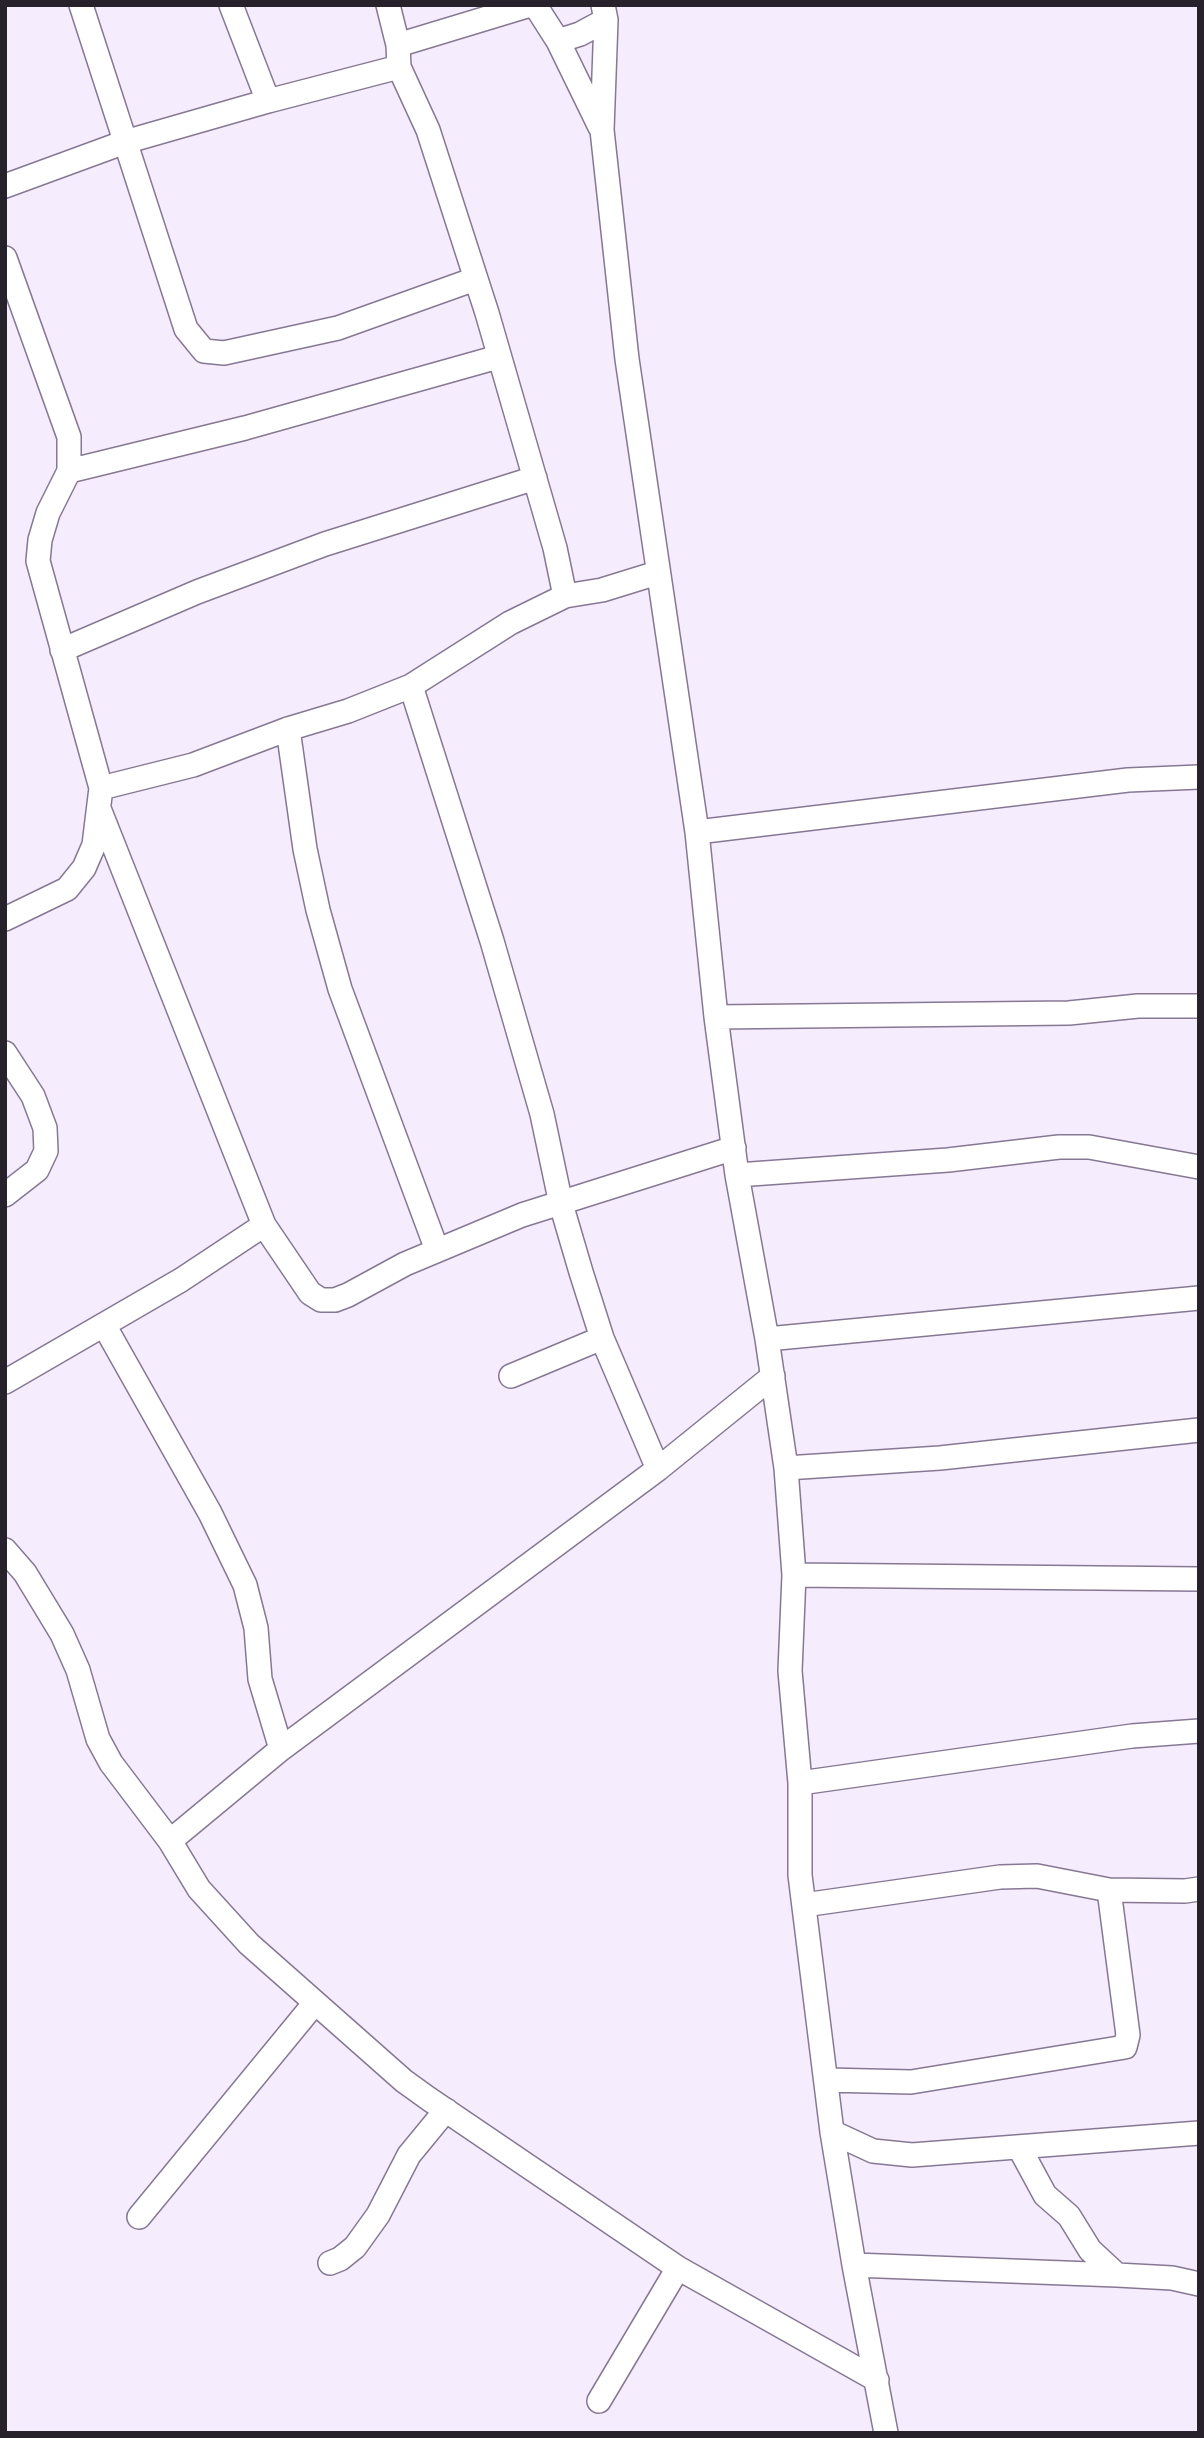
<!DOCTYPE html>
<html>
<head>
<meta charset="utf-8">
<style>
  body { margin:0 }
  #map { position:relative; width:1204px; height:2438px; overflow:hidden; background:#f5ecfe; font-family:"Crimson Pro",serif }
  canvas { display:block }
  .frame { position:absolute; inset:0; border:7px solid #27212c; pointer-events:none }
</style>
</head>
<body>
<div id="map">
<canvas width="1204" height="2438"></canvas>
<div class="frame"></div>
</div>
<script>
const context = document.querySelector('canvas').getContext('2d');
context.lineJoin = 'round';
const poly = rows => new Path2D(rows.map(r => 'M' + r).join(''));
function strokePath(path, color, width, dash) { context.strokeStyle = color; context.lineWidth = width; context.lineCap = dash ? 'butt' : 'round'; context.setLineDash(dash || []); context.stroke(path); }
const minor = poly([
  [81,5,186,329,204,351,224,353,338,328,475,279],
  [231,5,268,101],
  [388,5,398,45,399,67,428,130,487,313,555,548,565,596],
  [535,5,558,41,600,127],
  [603,5,606,20,602,130,627,359,697,832,716,1017,737,1175,767,1339,786,1468,794,1575,790,1671,800,1783,800,1875,832,2132,854,2265,886,2433],
  [558,41,580,34,606,20],
  [398,45,530,5],
  [5,186,125,142,268,101,399,67],
  [5,258,69,437,69,471,48,513,40,540,38,561,101,788,94,845,84,868,67,889,5,919],
  [69,471,245,428,498,357],
  [62,650,197,592,325,544,535,478],
  [411,686,492,941,542,1114,561,1204,581,1272,602,1338,658,1469],
  [288,729,305,849,318,910,340,989,437,1250],
  [101,788,193,765,288,729,348,711,411,686,510,623,565,596,602,590,657,573],
  [100,811,264,1225,310,1293,321,1300,335,1300,348,1295,405,1264,522,1215,734,1148],
  [697,832,1128,780,1199,777],
  [716,1017,1069,1013,1138,1006,1199,1006],
  [5,1053,33,1096,45,1128,46,1151,37,1170,5,1195],
  [737,1175,948,1160,1059,1147,1089,1147,1199,1167],
  [104,1325,210,1513,245,1585,256,1628,260,1679,281,1749],
  [767,1339,1199,1298],
  [511,1376,602,1338],
  [5,1382,181,1280,264,1225],
  [786,1468,940,1458,1199,1430],
  [5,1550,25,1573,62,1634,78,1670,98,1739,111,1763,170,1841,199,1889,249,1944,404,2081,429,2099,678,2268,877,2380],
  [794,1575,1199,1579],
  [800,1783,1132,1736,1199,1731],
  [170,1841,281,1749,658,1469,773,1376],
  [804,1905,1000,1877,1037,1876,1109,1890,1185,1891,1199,1889],
  [827,2080,911,2082,1125,2047,1128,2035,1109,1890],
  [832,2132,873,2151,912,2155,1199,2133],
  [1019,2147,1045,2195,1069,2216,1090,2250,1117,2275],
  [139,2217,314,2004],
  [330,2263,340,2259,355,2247,378,2215,409,2155,446,2110],
  [854,2265,1117,2275,1172,2278,1199,2284],
  [599,2401,678,2268]
]);
strokePath(minor, '#867893', 26);
strokePath(minor, '#fff', 23);
</script>
</body>
</html>
